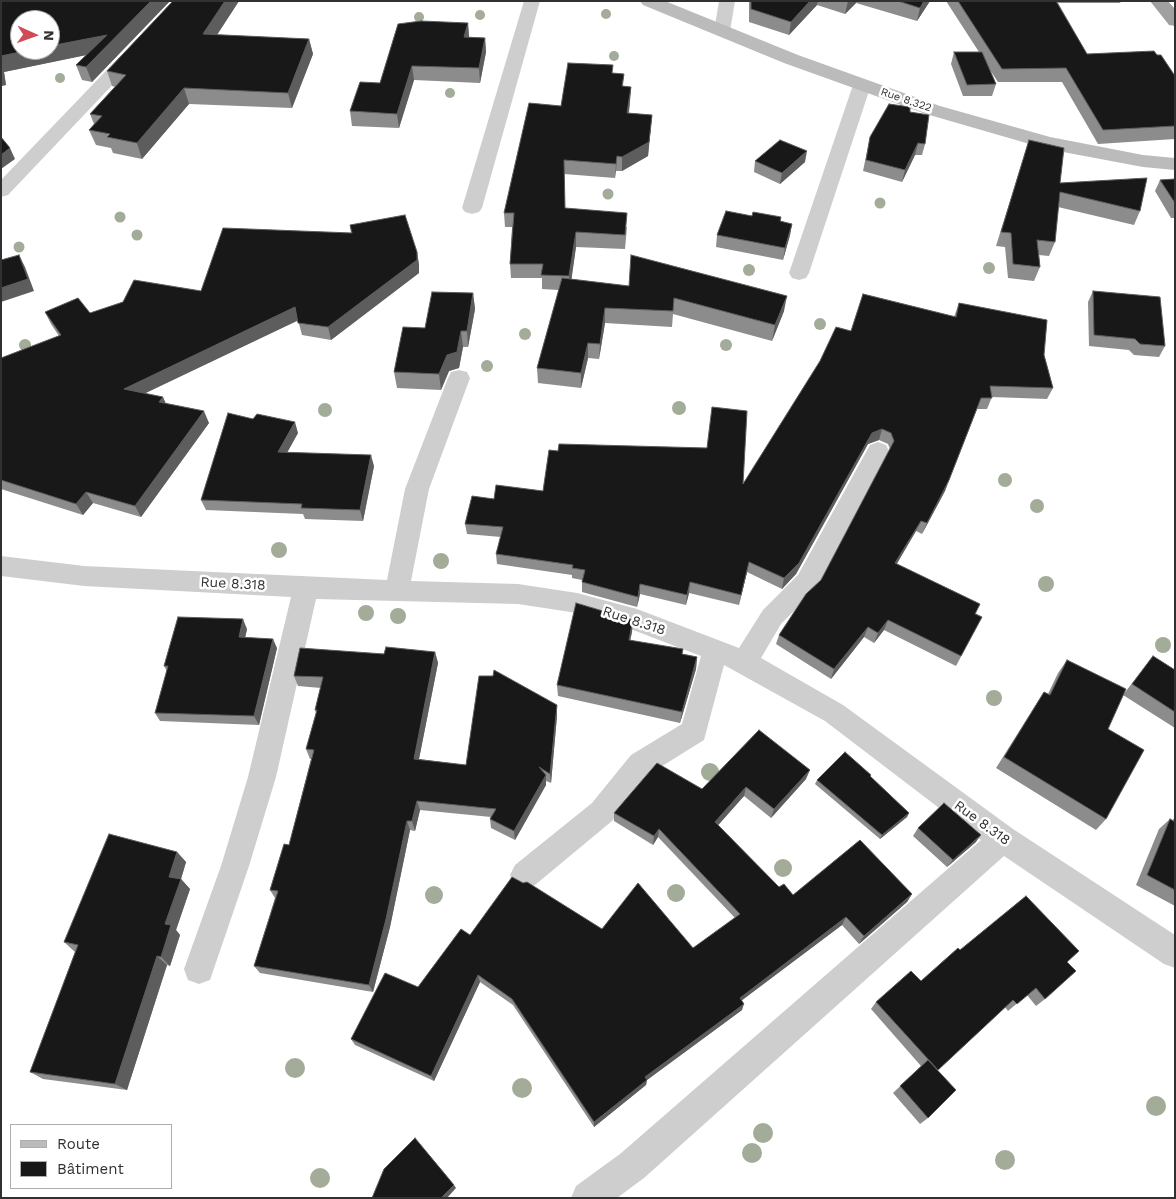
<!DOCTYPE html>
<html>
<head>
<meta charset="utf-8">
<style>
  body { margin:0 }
  #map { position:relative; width:1176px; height:1199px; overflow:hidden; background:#fff; font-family:"Work Sans",sans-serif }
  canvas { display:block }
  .frame { position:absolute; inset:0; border:2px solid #313131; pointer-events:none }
  .legend { position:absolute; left:10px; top:1124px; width:162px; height:65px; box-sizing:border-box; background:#fff; border:1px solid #adadad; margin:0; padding:6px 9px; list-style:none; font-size:15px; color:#313131 }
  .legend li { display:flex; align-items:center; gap:10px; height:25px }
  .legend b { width:25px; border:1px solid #adadad }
  .north { position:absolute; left:10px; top:10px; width:50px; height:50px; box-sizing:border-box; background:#fff; border:1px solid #adadad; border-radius:50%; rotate:92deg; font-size:14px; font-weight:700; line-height:20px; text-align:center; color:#313131 }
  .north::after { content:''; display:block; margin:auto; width:18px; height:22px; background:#d14a58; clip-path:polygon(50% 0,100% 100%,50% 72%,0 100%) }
</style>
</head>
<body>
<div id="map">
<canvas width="1176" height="1199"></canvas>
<div class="frame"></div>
<ul class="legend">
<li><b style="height:6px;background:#bbb"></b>Route</li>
<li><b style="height:14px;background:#181818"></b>Bâtiment</li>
</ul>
<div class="north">N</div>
</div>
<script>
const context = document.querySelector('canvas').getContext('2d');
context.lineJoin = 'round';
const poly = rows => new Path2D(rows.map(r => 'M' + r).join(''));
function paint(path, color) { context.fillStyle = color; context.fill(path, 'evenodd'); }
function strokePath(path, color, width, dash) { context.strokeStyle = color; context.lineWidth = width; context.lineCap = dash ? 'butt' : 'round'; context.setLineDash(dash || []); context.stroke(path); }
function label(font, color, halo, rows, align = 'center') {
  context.font = font + ' "Work Sans",sans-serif'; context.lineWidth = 5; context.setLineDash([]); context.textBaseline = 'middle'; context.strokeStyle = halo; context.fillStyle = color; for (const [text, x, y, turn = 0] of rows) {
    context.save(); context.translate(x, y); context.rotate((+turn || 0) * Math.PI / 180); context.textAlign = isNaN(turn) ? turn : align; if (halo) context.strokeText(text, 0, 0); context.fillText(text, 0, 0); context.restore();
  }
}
const minor = poly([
  [524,1,540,1,482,208,479,212,472,214,465,212,462,208,524,1],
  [719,1,735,1,730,31,728,35,722,36,716,35,714,31,719,1],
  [132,49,138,50,140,54,138,58,8,195,1,197,1,180,126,50,132,49],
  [862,80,868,81,871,85,809,273,806,278,799,280,792,278,789,273,853,85,856,81,862,80],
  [459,370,467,372,470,378,429,489,411,581,518,584,577,593,637,609,739,648,763,610,798,575,870,445,878,442,886,445,889,451,816,589,781,624,761,658,843,705,1013,829,1175,935,1175,968,1164,964,1004,856,644,1178,617,1198,571,1198,576,1186,620,1154,981,840,825,721,724,665,704,740,651,773,612,821,535,885,525,889,515,885,510,875,515,865,592,803,631,755,682,724,701,656,633,630,577,613,518,604,316,599,276,777,249,866,210,980,199,984,188,980,184,969,221,866,248,777,291,597,84,586,1,576,1,556,84,566,387,580,405,489,448,378,451,372,459,370]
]);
const secondary = poly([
  [640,1,665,1,798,55,940,106,1050,137,1143,155,1175,158,1175,170,1143,167,1047,149,926,114,784,63,643,5,640,1]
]);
const trunk = poly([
  [1150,1,1168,1,1175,9,1175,26,1169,25,1150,1]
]);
const trees = [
  [606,14,5],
  [480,15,5],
  [419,17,5],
  [614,56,5],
  [60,78,5],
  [450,93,5],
  [608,194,5.5],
  [880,203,5.5],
  [120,217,5.5],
  [137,235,5.5],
  [19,247,5.5],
  [989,268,6],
  [749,270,6],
  [820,324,6],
  [525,334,6],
  [25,345,6],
  [726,345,6],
  [487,366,6],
  [679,408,7],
  [325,410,7],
  [1005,480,7],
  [1037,506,7],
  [279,550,8],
  [441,561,8],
  [1046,584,8],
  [366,613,8],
  [398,616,8],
  [1163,645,8],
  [994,698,8],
  [710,772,9],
  [783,868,9],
  [676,893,9],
  [434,895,9],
  [295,1068,10],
  [522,1088,10],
  [1156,1106,10],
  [763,1133,10],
  [752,1153,10],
  [1005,1160,10],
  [320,1178,10]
];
const wall = poly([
  [1,1,170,1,92,82,82,80,76,65,86,55,4,72,6,85,1,86],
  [173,1,239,1,217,35,309,39,313,54,292,108,189,104,142,159,113,153,111,148,96,145,89,130,94,124,90,114,115,87,112,86,107,71],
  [749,1,930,1,917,21,856,3,845,14,817,5,789,35,749,22],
  [946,1,1121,1,1120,3,1058,3,1087,54,1175,76,1175,139,1098,144,1062,82,998,82,988,67,996,84,992,96,963,96,951,64,954,52,979,52],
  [468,23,469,37,485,38,486,52,480,83,414,80,399,128,352,126,350,111,380,83],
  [613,73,624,74,623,86,631,87,629,113,652,115,648,156,622,171,616,171,615,178,564,174,565,208,627,227,625,249,576,247,571,279,784,311,772,341,673,314,672,327,605,323,599,359,588,358,581,388,538,383,537,368,559,290,542,289,542,278,511,278,510,264,512,227,505,227,504,213,561,106],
  [910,112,925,144,922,155,915,155,902,182,863,171,870,137],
  [1029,140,1060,183,1140,211,1134,225,1058,207,1055,242,1049,256,1039,255,1040,267,1034,281,1008,278,1005,247,996,246],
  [755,161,805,162,780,184,754,172],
  [1175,179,1175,218,1171,218,1155,191,1160,180],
  [752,216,781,217,781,222,792,224,790,235,783,260,716,247,717,235],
  [350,225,417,252,419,265,419,273,331,340,302,335,298,320,145,393,166,404,209,423,141,517,93,503,83,515,1,489,1,358,59,336,51,324,45,312,90,313,201,291,351,233],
  [1093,291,1165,346,1159,357,1134,355,1129,350,1089,346,1088,302],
  [473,293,475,309,468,347,463,347,459,368,449,371,441,390,397,388,394,372,425,328],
  [959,303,1044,355,1053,388,1047,399,992,397,987,409,977,409,945,491,922,534,916,531,896,564,982,617,956,666,884,630,874,643,864,637,831,679,776,644,779,635,821,580,890,449,888,444,879,440,868,444,796,574,782,589,747,572,739,605,689,593,686,605,640,594,637,607,582,592,582,580,572,578,572,575,497,564,496,554,501,537,467,534,465,524,494,499,543,491,743,484,851,331,954,317],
  [298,433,287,452,374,466,363,521,305,519,303,514,206,510,201,500],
  [247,629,245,638,277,648,259,725,160,721,155,713,167,671,164,666],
  [632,632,630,640,683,654,697,657,696,669,680,723,558,696,557,685],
  [435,652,438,663,419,759,466,765,557,716,551,783,546,781,546,785,515,840,491,828,490,819,491,817,420,810,415,831,410,830,390,927,373,992,260,973,254,966,275,898,270,890,289,845,311,759,310,759,306,749,316,713,315,710,321,688,298,686,294,676,384,654],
  [1153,656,1175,670,1175,728,1123,695],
  [1067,660,1108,729,1106,819,1096,830,996,768,1044,692,1048,694,1058,673],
  [870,777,909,813,907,817,880,839,815,784,817,780],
  [806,779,771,818,744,796,718,825,779,887,793,895,912,894,907,902,859,944,842,925,742,1000,742,1010,647,1080,646,1085,594,1127,513,1005,480,982,434,1081,355,1045,351,1039,418,987,470,935,602,929,693,948,735,918,658,837,653,845,614,821,614,813,702,789],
  [1175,818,1175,906,1136,885,1159,829,1170,819,1172,820],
  [918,828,976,842,947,867,913,836],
  [177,852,186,862,181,879,190,889,176,930,180,935,170,966,167,965,127,1090,43,1079,30,1072,75,952,64,942],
  [960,950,1067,962,1045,999,1036,1006,1027,995,1008,1011,1005,1007,938,1070,928,1118,920,1124,893,1093,921,1066,871,1009,876,1002,921,981]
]);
const shadedWall = poly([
  [151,1,170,1,92,82,86,67,101,52,4,72,6,85,1,86,1,56,30,50,50,50,50,46],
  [225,1,239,1,207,50,203,34],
  [810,1,818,1,817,5,789,35,791,22],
  [848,1,856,1,856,3,845,14],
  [924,1,930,1,917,21,920,8],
  [468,23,469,37,464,37],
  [485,38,486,52,480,83,479,68],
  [309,39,313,54,292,108,288,93],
  [412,66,414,80,399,128,397,114],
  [631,87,630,101,627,127,627,113],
  [184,88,189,104,142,159,137,143],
  [652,115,648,156,622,171,622,157],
  [918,143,915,155,902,182,905,170],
  [10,148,15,159,1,169,1,155],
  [807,151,805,162,780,184,782,173],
  [617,156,616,171,615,178,616,164],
  [792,224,790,235,783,260,785,248],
  [576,232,576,247,570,290,569,276],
  [417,252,419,265,419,273,331,340,328,327],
  [19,255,25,267,34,291,1,302,1,288],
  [473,293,475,309,468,347,467,331],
  [787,296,784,311,772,341,775,325],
  [295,307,299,320,129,401,124,389],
  [605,308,605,323,599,359,600,344],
  [461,331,463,347,459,368,449,371,441,390,439,374,447,355],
  [588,343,588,358,581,388,581,373],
  [163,397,168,408,159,402],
  [204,411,209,423,141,517,135,506],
  [295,422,298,433,282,462,278,452],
  [882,429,879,440,868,444,796,574,782,589,784,578,872,433],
  [371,455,374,466,363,521,360,510],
  [949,480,945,491,922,534,927,523],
  [86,492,93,503,83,515,76,504],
  [921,521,916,531,891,574,895,563],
  [749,562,747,572,739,605,741,595],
  [690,582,689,593,686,605,687,595],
  [640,584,640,594,637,607,638,597],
  [243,619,247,629,243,647,239,637],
  [633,620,632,632,628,651,629,640],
  [888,620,884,630,874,643,878,633],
  [868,627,864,637,831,679,834,669],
  [273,639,277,648,259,725,254,716],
  [435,652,438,663,417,769,414,759],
  [697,657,696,669,680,723,682,712],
  [557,705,557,716,551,783,550,774],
  [810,770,806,779,771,818,774,809],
  [546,775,546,785,515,840,514,831],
  [746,787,744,796,713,831,715,822],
  [417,801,420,810,415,831,412,821],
  [909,813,907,817,880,839,882,835],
  [407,821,410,830,390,927,373,992,369,985],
  [659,829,658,837,653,845,654,836],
  [981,835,976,842,947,867,953,860],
  [177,852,186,862,181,879,190,889,176,930,180,935,170,966,161,957,169,877],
  [912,894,907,902,859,944,864,936],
  [846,917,842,925,737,1004,740,998],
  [157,956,167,965,127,1090,115,1084],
  [478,975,480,982,434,1081,431,1076],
  [744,1004,742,1010,647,1080,646,1085,594,1127,594,1122,645,1077],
  [454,1185,456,1188,447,1198,441,1198]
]);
const building = poly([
  [1,1,151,1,86,67,76,65,107,35,50,46,50,20,20,20,20,50,30,50,1,56,1,1],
  [173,1,225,1,203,34,309,39,288,93,184,88,137,143,107,137,110,134,89,130,102,116,90,114,126,75,107,71,173,1],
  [751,1,810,1,791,22,751,9,751,1],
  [898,1,924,1,920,8,898,1],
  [958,1,1056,1,1087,54,1154,51,1157,55,1161,55,1175,76,1175,126,1103,130,1066,68,1002,69,958,1],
  [421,21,468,23,464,37,485,38,479,68,412,66,397,114,350,111,360,82,380,83,398,24,421,21],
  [954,52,982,52,996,84,967,85,954,52],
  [568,63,613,65,612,73,624,74,622,86,631,87,627,113,652,115,649,142,622,157,617,156,616,164,564,160,565,208,627,213,625,235,576,232,569,276,541,275,543,264,510,264,514,213,504,213,529,103,561,106,568,63],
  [889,104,910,107,910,112,929,115,925,144,918,143,905,170,866,160,870,137,889,104],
  [1,137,10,148,1,155,1,137],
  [780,140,807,151,782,173,755,161,780,140],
  [1029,140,1064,148,1060,183,1147,178,1140,211,1060,192,1055,242,1037,240,1040,267,1013,264,1011,233,1001,232,1029,140],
  [1175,179,1175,203,1160,180,1175,179],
  [726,211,752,216,753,212,781,217,780,221,792,224,785,248,717,235,726,211],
  [405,215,417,252,417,260,328,327,298,323,295,307,124,389,163,397,159,402,204,411,135,506,86,492,76,504,1,480,1,358,61,335,45,312,78,298,90,313,123,302,134,280,201,291,223,228,352,233,350,225,405,215],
  [19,255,28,279,1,288,1,260,19,255],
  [631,255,787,296,775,325,674,298,673,311,605,308,600,344,588,343,581,373,537,368,562,278,629,286,631,255],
  [1093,291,1160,297,1165,346,1140,344,1135,339,1094,335,1093,291],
  [432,292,473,293,467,331,461,331,457,352,447,355,439,374,394,372,403,327,425,328,432,292],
  [863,294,956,317,959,303,1047,320,1044,355,1053,388,990,386,992,398,981,398,949,480,927,523,921,521,895,563,980,604,975,614,982,617,961,656,888,620,878,633,868,627,834,669,779,635,806,594,821,580,894,441,891,433,882,429,872,433,799,563,784,578,749,562,741,595,690,582,687,595,640,584,638,597,582,582,585,570,572,568,573,565,496,554,503,527,465,524,472,496,494,499,496,485,543,491,549,450,558,451,559,444,707,448,712,407,747,411,743,484,820,361,836,327,851,331,863,294],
  [228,413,253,419,257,414,295,422,278,452,371,455,360,510,301,508,302,504,201,500,228,413],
  [576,603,633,620,629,640,683,649,682,654,697,657,682,712,557,685,576,603],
  [178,617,243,619,239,637,273,639,254,716,155,713,168,666,164,666,178,617],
  [386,647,435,652,414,759,466,765,479,676,493,676,494,670,557,705,550,774,539,767,546,775,514,831,490,819,496,809,417,801,412,821,407,821,386,919,369,985,254,966,278,891,270,890,284,844,289,845,314,750,306,749,317,710,315,710,323,677,294,676,300,648,384,654,386,647],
  [1153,656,1175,670,1175,712,1132,684,1153,656],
  [1067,660,1126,689,1108,729,1144,750,1106,819,1004,757,1044,692,1050,695,1067,660],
  [759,730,810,770,774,809,746,787,715,822,779,887,784,884,793,895,860,840,912,894,864,936,846,917,740,998,744,1004,645,1077,647,1080,594,1122,512,999,478,975,431,1076,351,1039,385,973,418,987,461,929,470,935,512,877,523,883,527,882,602,929,638,883,693,948,740,914,659,829,654,836,614,813,657,763,702,789,759,730],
  [845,752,871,775,870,776,909,813,882,835,817,780,845,752],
  [944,803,981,835,953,860,918,828,944,803],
  [1170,819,1175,822,1175,890,1147,875,1170,819],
  [109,834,177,852,169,877,181,879,165,924,171,925,161,957,157,956,115,1084,30,1072,78,945,64,942,109,834],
  [1026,896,1079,951,1067,962,1076,971,1045,999,1036,988,1017,1004,1013,1000,938,1070,876,1002,911,971,921,981,958,948,960,950,1026,896],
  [928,1060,956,1090,928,1118,900,1086,928,1060],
  [415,1138,454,1185,441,1198,372,1198,384,1169,415,1138]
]);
const farStreetnames = [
  ["Rue 8.322",906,100,19]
];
const streetNames = [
  ["Rue 8.318",233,584,3],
  ["Rue 8.318",634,621,18],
  ["Rue 8.318",982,823,36]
];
paint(minor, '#cecece');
paint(secondary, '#bbb');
paint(trunk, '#a0a0a0');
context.fillStyle = '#a2ac98';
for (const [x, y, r] of trees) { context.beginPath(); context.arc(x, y, r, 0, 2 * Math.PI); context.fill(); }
paint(wall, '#8c8c8c');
paint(shadedWall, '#5d5d5d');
paint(building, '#181818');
strokePath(building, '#5d5d5d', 1);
label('11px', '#313131', '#fff', farStreetnames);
label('14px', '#313131', '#fff', streetNames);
</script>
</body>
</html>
